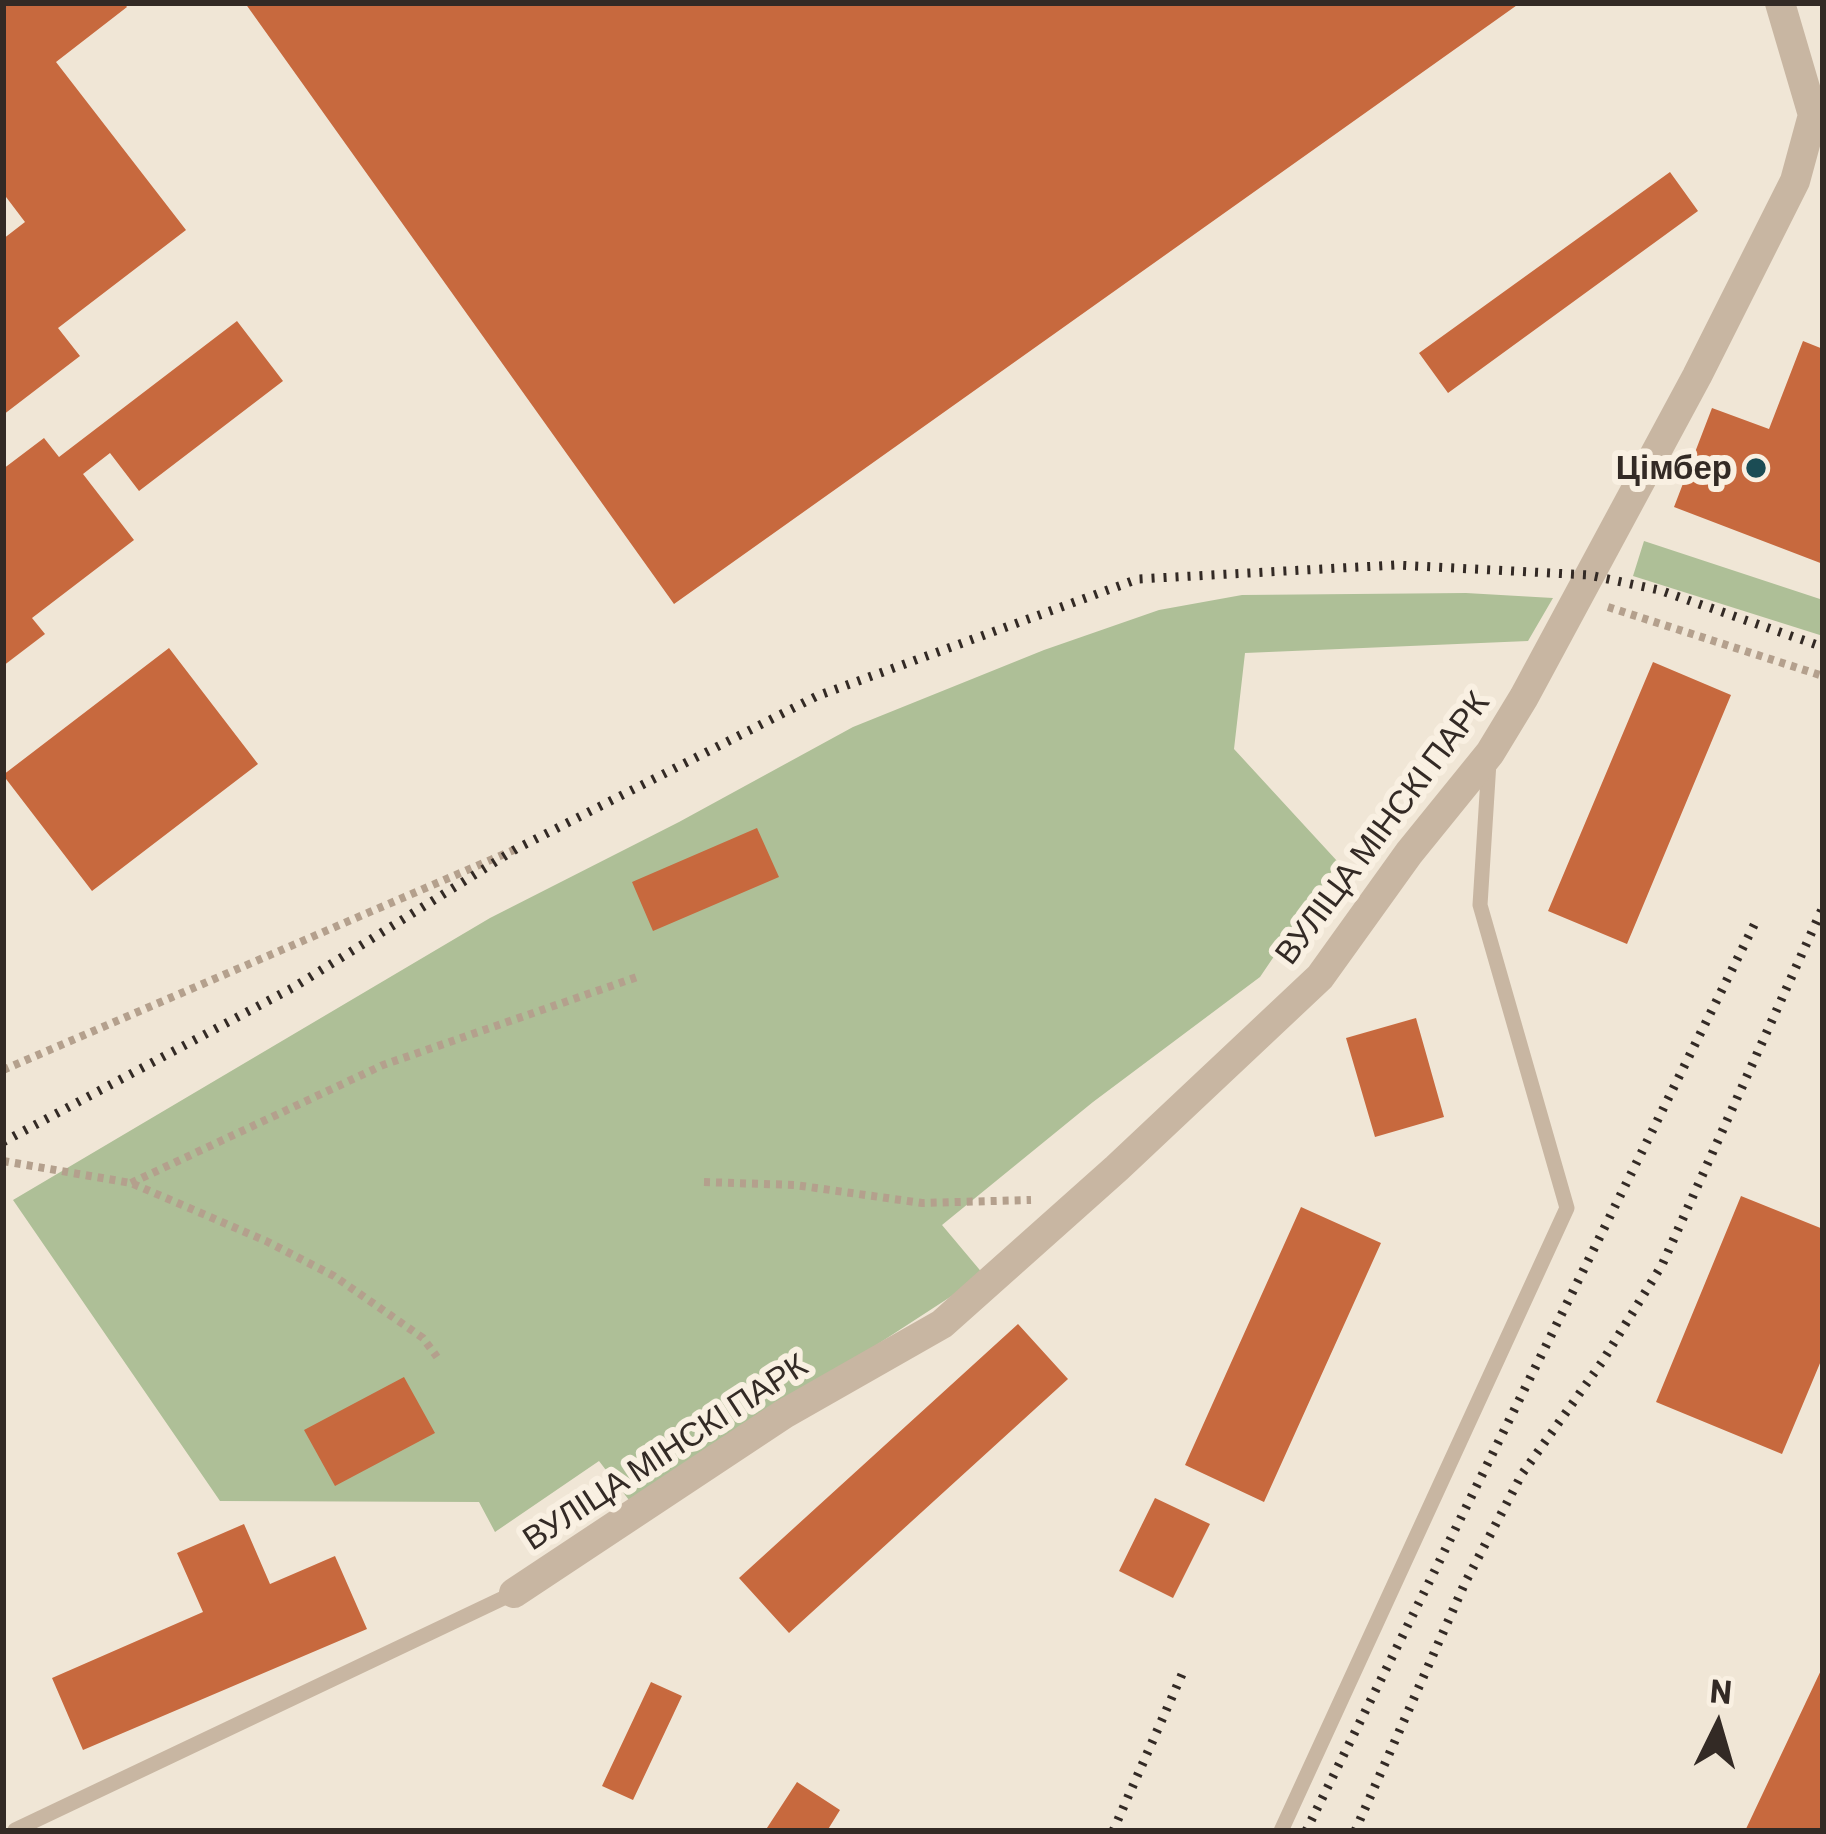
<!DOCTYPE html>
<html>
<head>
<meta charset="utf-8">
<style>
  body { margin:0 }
  #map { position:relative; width:1826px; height:1834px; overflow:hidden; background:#f0e6d6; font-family:Barlow,sans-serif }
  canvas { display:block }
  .frame { position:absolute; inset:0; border:6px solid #332a25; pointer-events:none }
  .north { position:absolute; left:1658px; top:1666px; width:120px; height:120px; -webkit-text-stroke:9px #f9f0e2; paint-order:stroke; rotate:5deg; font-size:33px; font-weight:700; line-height:48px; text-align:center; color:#332a25 }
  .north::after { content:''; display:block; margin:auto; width:42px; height:54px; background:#332a25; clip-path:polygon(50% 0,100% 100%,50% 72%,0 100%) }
</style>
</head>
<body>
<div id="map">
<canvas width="1826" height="1834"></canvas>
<div class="frame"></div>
<div class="north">N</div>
</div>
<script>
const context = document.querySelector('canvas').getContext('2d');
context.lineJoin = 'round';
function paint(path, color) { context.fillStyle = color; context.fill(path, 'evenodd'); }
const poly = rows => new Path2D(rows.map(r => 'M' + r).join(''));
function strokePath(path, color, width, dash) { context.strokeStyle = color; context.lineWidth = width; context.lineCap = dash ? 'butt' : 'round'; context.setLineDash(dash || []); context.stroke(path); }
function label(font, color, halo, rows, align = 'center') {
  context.font = font + ' Barlow,sans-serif'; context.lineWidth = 12; context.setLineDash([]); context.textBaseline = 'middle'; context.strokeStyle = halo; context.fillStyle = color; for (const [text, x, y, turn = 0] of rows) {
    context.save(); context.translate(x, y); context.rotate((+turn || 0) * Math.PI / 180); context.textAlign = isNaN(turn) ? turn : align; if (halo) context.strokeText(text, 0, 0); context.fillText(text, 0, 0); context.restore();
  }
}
const green = poly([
  [1644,541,1823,600,1823,636,1633,576],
  [1466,593,1553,598,1528,641,1245,653,1234,749,1338,862,1260,977,1093,1102,942,1225,984,1275,632,1504,599,1461,495,1532,479,1502,220,1501,13,1200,490,918,679,822,853,727,1044,650,1159,610,1242,595]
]);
const building = poly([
  [3,3,124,3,127,7,56,62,186,230,58,328,80,356,3,415,3,239,25,222,3,193],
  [245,3,1520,3,674,604],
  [1670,172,1698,211,1448,393,1419,353],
  [237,321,283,381,139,491,110,453,83,474,134,540,32,618,45,634,3,666,3,469,44,438,59,457],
  [1803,341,1823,349,1823,564,1674,507,1712,408,1769,429],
  [169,648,258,764,92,891,3,775],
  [1653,662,1731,695,1627,944,1548,911],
  [757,828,779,877,653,931,632,882],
  [1416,1018,1444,1117,1375,1137,1346,1038],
  [1741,1196,1823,1229,1823,1356,1782,1454,1656,1402],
  [1301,1207,1381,1243,1264,1502,1185,1465],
  [1018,1324,1068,1379,789,1633,739,1578],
  [404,1377,435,1433,335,1486,304,1430],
  [1155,1498,1210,1524,1173,1598,1119,1571],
  [244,1524,270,1584,335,1556,367,1629,83,1750,52,1678,203,1612,177,1553],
  [1823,1666,1823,1831,1745,1831],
  [651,1682,682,1696,633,1800,602,1786],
  [797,1782,840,1810,827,1831,765,1831]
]);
const path = poly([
  [1608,607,1823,676],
  [3,1070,516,849],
  [3,1161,131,1183,266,1241,334,1276,423,1338,437,1357],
  [704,1182,795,1185,922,1203,1031,1200],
  [131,1183,383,1065,640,976]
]);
const service = poly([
  [15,1830,514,1593],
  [1281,1831,1567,1208,1480,905,1489,762]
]);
const minor = poly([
  [514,1593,784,1414,942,1324,1117,1168,1320,977,1409,853,1490,753,1524,697,1697,376,1795,181,1813,115,1780,3]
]);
const rail = poly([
  [3,1142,294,987,516,849,817,696,1138,579,1396,565,1589,575,1659,590,1823,647],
  [1113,1831,1183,1672],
  [1306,1831,1758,917],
  [1355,1831,1465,1583,1522,1474,1602,1362,1662,1265,1823,907]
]);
const markers = [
  [1756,468,12,"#1b4c54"]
];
const poiNames = [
  ["Цімбер",1732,468]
];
const streetNames = [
  ["ВУЛІЦА МІНСКІ ПАРК",1382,828,-53],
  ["ВУЛІЦА МІНСКІ ПАРК",665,1452,-33]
];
paint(green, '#aebf97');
paint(building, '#c7693e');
strokePath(path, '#b4a08d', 8, [6, 6]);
strokePath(service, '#c8b6a2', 15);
strokePath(minor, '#c8b6a2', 30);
strokePath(rail, '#332a25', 9, [3, 9]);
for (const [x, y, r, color] of markers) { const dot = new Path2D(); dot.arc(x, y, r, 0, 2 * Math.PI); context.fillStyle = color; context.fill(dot); strokePath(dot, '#f9f0e2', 4.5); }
label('bold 33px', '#332a25', '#f9f0e2', poiNames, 'right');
label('33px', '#332a25', '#f9f0e2', streetNames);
</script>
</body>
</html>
